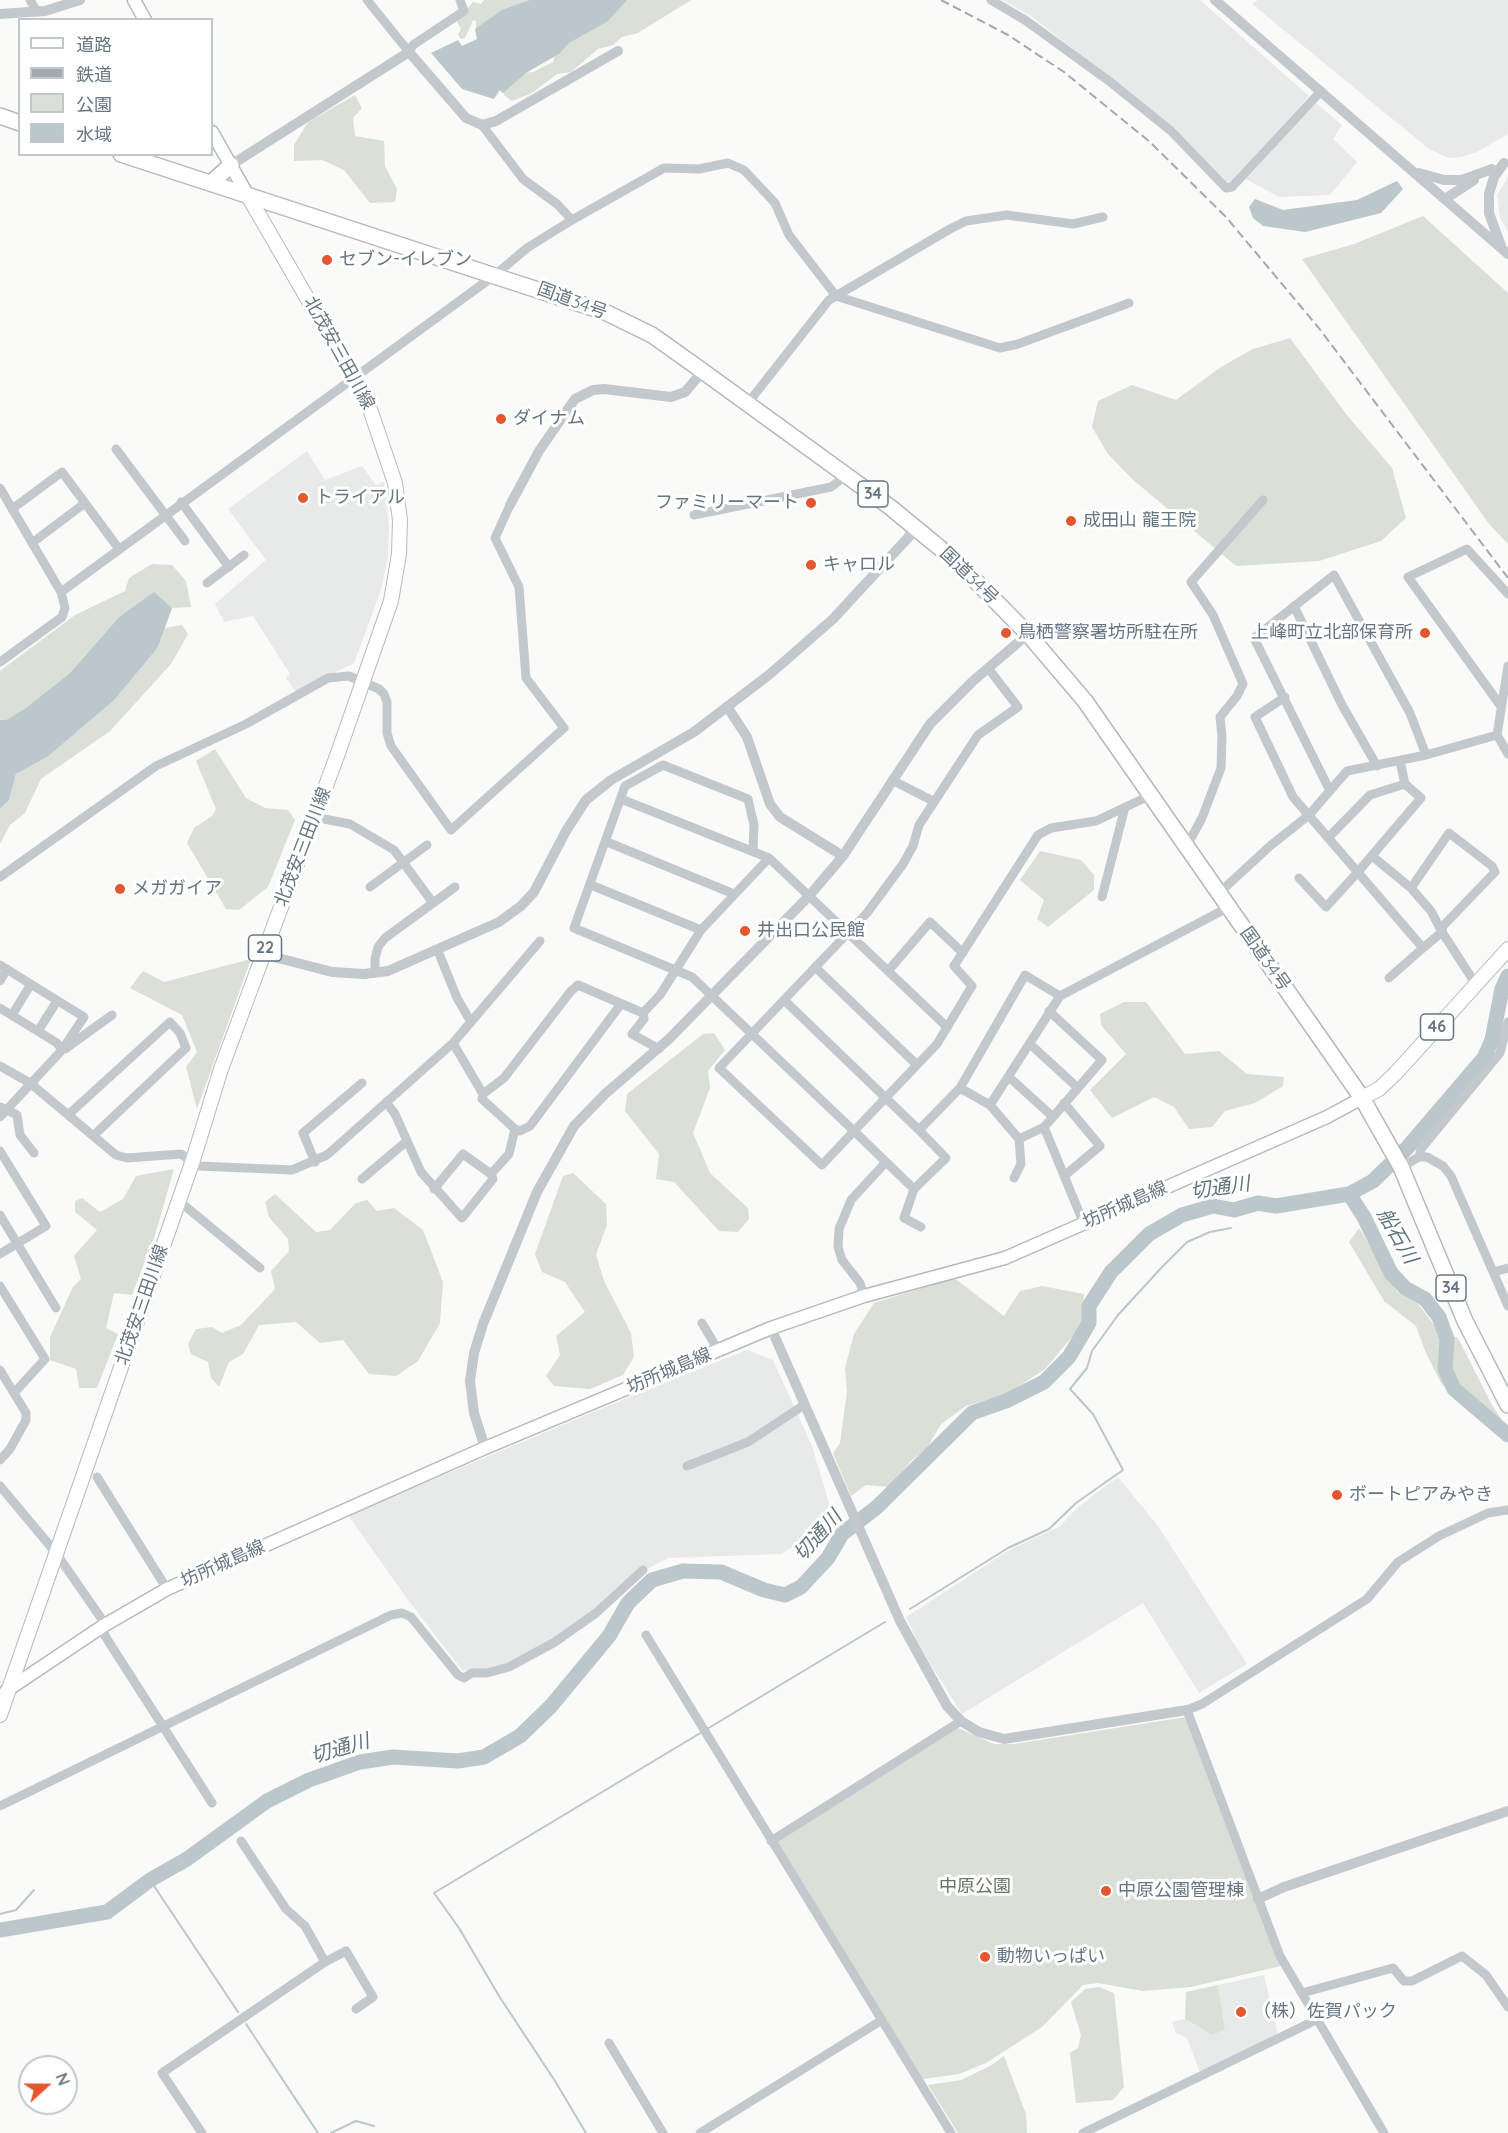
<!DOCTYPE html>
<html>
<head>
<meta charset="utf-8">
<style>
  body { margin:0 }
  #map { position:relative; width:1508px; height:2133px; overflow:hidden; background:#fafaf8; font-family:Quicksand,"Noto Sans JP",sans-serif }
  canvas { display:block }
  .legend { position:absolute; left:18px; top:18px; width:195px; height:138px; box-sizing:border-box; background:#fff; border:2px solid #c1c8cd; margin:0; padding:8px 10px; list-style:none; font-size:18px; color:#657683 }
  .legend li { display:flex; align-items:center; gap:12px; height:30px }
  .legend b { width:30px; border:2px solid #c1c8cd }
  .north { position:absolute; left:18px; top:2055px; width:60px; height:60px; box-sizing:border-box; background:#fff; border:2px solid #c1c8cd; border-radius:50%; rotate:69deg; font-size:16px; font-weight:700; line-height:24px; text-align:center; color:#657683 }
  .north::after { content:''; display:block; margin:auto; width:21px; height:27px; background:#e4572e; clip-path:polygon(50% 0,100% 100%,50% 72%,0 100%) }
</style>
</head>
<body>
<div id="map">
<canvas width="1508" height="2133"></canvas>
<ul class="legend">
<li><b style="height:8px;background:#fff"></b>道路</li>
<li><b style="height:8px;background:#a2aab0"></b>鉄道</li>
<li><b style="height:16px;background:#dadfd7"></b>公園</li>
<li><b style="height:16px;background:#bbc7cb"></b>水域</li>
</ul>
<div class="north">N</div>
</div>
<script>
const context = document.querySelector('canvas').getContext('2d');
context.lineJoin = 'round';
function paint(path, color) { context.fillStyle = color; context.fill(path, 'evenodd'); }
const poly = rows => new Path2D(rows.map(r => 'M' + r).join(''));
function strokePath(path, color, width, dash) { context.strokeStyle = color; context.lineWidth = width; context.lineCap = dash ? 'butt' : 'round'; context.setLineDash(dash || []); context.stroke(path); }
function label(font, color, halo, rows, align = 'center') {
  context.font = font + ' Quicksand,"Noto Sans JP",sans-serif'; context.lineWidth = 6; context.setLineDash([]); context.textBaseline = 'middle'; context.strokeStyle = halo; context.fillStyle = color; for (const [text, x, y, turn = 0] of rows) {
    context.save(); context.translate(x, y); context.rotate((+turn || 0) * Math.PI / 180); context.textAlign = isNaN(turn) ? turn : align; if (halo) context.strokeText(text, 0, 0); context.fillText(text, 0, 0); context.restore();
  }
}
const built = poly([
  [1002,0,1200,0,1309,96,1229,185,1170,125,1031,16],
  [1258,0,1508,0,1508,134,1477,152,1461,157,1449,158,1429,149,1252,4],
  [1315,102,1342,125,1333,139,1357,162,1330,195,1279,197,1246,179],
  [1508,177,1508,232,1500,218,1497,195],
  [307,451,325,480,362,466,376,485,384,482,389,525,388,557,381,590,354,663,296,692,286,678,290,674,253,616,224,622,215,604,266,560,228,509],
  [747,1350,773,1360,812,1446,831,1510,809,1537,781,1554,668,1558,626,1580,565,1635,502,1668,463,1671,405,1596,348,1515,651,1388],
  [1118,1477,1158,1526,1247,1664,1199,1693,1143,1603,962,1714,921,1649,906,1617,1011,1549,1059,1527,1078,1507],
  [1264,1975,1278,2036,1200,2072,1187,2038,1176,2033,1172,2022,1185,2019,1212,2035,1225,2030,1218,1985]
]);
const green = poly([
  [484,0,533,0,476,31,476,21,473,20,465,38,461,39,458,35,461,29,457,22,459,18,473,2,481,4],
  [607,0,691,0,638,33,622,37,613,45,598,49,571,72,557,74,532,93,512,101,504,95,503,88,522,73,533,72,553,62,556,53],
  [355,95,362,108,353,118,355,136,384,141,385,166,397,189,395,202,370,203,344,170,322,160,294,161,294,145,308,122],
  [1423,216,1508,293,1508,544,1489,524,1302,259,1354,244],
  [1290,338,1346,414,1392,468,1406,518,1381,541,1319,561,1236,566,1132,479,1108,454,1092,427,1098,401,1132,385,1176,400,1221,367,1253,349],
  [152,564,172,565,186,581,191,607,172,608,154,593,119,617,70,673,27,707,6,720,0,720,0,671,75,615,125,591,129,578],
  [182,625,188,634,171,664,110,731,41,779,25,813,10,825,0,844,0,809,9,800,16,774,47,757,158,647,165,628],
  [215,749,246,798,265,808,288,810,295,820,268,887,239,910,226,909,187,843,194,828,212,816,216,809,196,761],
  [1040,851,1081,860,1094,875,1094,890,1048,927,1037,919,1044,900,1020,880],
  [251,959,197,1109,186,1067,197,1052,182,1015,130,988,143,971,164,982],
  [1124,1002,1146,1002,1185,1054,1219,1051,1247,1074,1284,1077,1283,1086,1255,1103,1225,1111,1212,1127,1189,1129,1174,1107,1154,1097,1112,1118,1090,1090,1126,1054,1101,1025,1100,1014],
  [714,1033,725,1050,708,1071,710,1088,693,1133,710,1173,748,1208,749,1219,738,1232,719,1231,674,1182,656,1179,659,1154,625,1111,627,1094,703,1034],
  [174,1169,155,1235,132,1295,114,1293,106,1328,118,1334,97,1388,79,1388,76,1369,50,1360,50,1337,73,1287,81,1279,74,1256,97,1230,75,1212,75,1201,82,1198,100,1212,123,1199,136,1176],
  [573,1173,606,1204,607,1224,596,1255,604,1281,631,1333,634,1357,623,1375,590,1389,554,1386,546,1376,560,1355,556,1336,585,1312,565,1282,542,1272,535,1254,563,1176],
  [275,1194,316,1232,330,1230,356,1203,367,1200,377,1211,394,1208,423,1230,443,1282,440,1323,418,1361,396,1376,369,1374,343,1340,320,1343,296,1322,259,1325,243,1354,229,1362,219,1387,211,1378,208,1362,191,1354,188,1344,196,1329,212,1327,222,1333,241,1325,275,1289,271,1271,289,1251,288,1239,269,1217,265,1202],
  [1359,1228,1397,1292,1418,1304,1438,1330,1458,1338,1492,1405,1508,1429,1495,1432,1441,1383,1426,1353,1416,1326,1384,1301,1349,1242],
  [954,1278,1004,1316,1020,1291,1042,1286,1084,1294,1082,1325,1045,1369,1007,1394,966,1406,941,1424,927,1448,911,1461,890,1487,866,1485,851,1496,833,1453,840,1443,847,1391,845,1368,854,1334,874,1303],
  [1186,1717,1281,1966,1191,1987,1143,1991,1098,1983,1083,1985,1042,2027,986,2063,959,2074,923,2079,774,1836,958,1728,994,1744,1014,1744],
  [1218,1985,1225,2030,1212,2035,1185,2019,1186,1992],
  [1099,1987,1114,1993,1124,2087,1113,2100,1076,2103,1070,2053,1078,2048,1081,2035,1071,2002,1085,1989],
  [1004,2056,1026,2114,1027,2133,958,2133,928,2085,961,2080,990,2066]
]);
const water = poly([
  [530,0,627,0,608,21,569,43,559,54,526,73,503,93,500,90,494,99,462,89,431,53,458,40,462,46,477,39,475,29,482,24,502,10],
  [1397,181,1403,189,1381,213,1305,232,1263,226,1253,218,1249,207,1255,199,1283,210,1357,200],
  [154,592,172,608,158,647,114,700,47,757,16,774,9,800,0,809,0,720,6,720,27,707,70,673,119,617]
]);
const stream = poly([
  [910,1609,1008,1548,1049,1529,1076,1503,1123,1470,1093,1414,1070,1389,1087,1368,1092,1351,1118,1315,1162,1267,1187,1242,1210,1232,1231,1228],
  [707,1729,885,1622],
  [150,1880,238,2012],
  [0,1914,16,1910,34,1890],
  [246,2024,318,2133],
  [331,2133,356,2121,374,2126],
  [586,2133,555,2081,499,1996,459,1928,434,1893,702,1732]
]);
const river = poly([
  [1349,1194,1364,1217,1391,1273,1405,1288,1425,1299,1439,1317,1447,1339,1445,1369,1454,1389,1508,1435],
  [0,1930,107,1912,150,1880,187,1859,267,1801,309,1780,360,1762,393,1757,458,1761,484,1757,520,1736,551,1706,609,1636,628,1603,652,1580,683,1571,721,1572,764,1590,785,1595,801,1587,828,1558,842,1534,877,1507,972,1413,1006,1401,1044,1382,1069,1357,1089,1323,1089,1306,1111,1272,1149,1234,1182,1215,1213,1206,1234,1210,1258,1203,1276,1206,1349,1194,1373,1181,1407,1148,1484,1058,1492,1040,1502,989,1508,976]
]);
const minor = poly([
  [30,0,37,12],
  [367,0,409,52,413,45,464,11,460,0],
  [991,0,1025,20,1109,81,1171,131,1226,188,1232,187,1321,91],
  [572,220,664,168,699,169,728,163,744,170,775,203,789,235,836,296,1000,348,1018,344,1129,303],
  [748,403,829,300,950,229,966,221,1007,215,1073,224,1103,217],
  [116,449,185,541],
  [0,488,61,592,65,608,62,617,0,662],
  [181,502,229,567],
  [12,509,62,472,119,549],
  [694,515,831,487,847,475],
  [32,543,85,503],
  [207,583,244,555],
  [61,592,495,275,527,248,572,220,557,204,523,179,482,125],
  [1294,606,1342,705,1377,766],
  [1508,666,1497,735,1508,754],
  [1285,697,1255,717,1293,797,1423,948,1442,932,1475,983],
  [1500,705,1408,577,1467,549,1508,594],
  [892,780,933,801],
  [1329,789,1254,638,1334,575,1410,713,1426,755],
  [621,799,769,858,947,1027],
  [314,817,350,824,394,850,433,903],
  [1328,838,1370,795,1405,784],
  [607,842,734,894],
  [1184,844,1190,840,1202,818,1221,768,1222,736,1220,717,1237,696,1243,684,1213,615,1191,582,1263,500],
  [753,850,754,825,748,799,663,765,625,786,574,928,692,977,854,1131,937,1044,972,986,954,966,1038,835,1051,828,1096,821,1151,795],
  [1372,856,1411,888,1431,911,1442,932],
  [0,877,156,766,246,724,328,678,349,676,379,689,384,694,387,702,387,733,391,746,451,830,564,728,526,678,519,587,495,538,510,505],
  [1299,878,1326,907,1357,873,1421,798,1405,784,1400,761],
  [591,885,701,930],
  [370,887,427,845],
  [1411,888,1449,833,1492,866,1495,872,1443,926,1442,932],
  [1219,893,1270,846,1309,815,1347,771,1426,755,1497,735],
  [1102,897,1125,807],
  [438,951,457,998,471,1022],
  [0,965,84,1017,62,1050,0,1117],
  [815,967,917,1065],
  [888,971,930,922,963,953],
  [375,973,375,959,378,947,385,938,455,887],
  [1389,978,1423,948],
  [0,981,7,969],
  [784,1000,919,1130,960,1088,990,1105,1019,1139,1044,1127],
  [0,1008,57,1043,62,1050],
  [1049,1011,1102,1060,1053,1117],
  [643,1013,660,995,701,930,769,858],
  [12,1015,31,984],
  [38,1031,57,1001],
  [453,1043,483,1094,482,1099,515,1129,520,1131,530,1126,621,1004],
  [1030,1044,1078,1088],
  [65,1049,112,1015],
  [0,1066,30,1083,116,1155,127,1158,181,1154,198,1166,292,1170,327,1155,453,1043,540,941],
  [1009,1077,1053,1117,1044,1127,1084,1224],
  [960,1088,1025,975,1060,996],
  [483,1094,504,1078,571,991,578,985,643,1013,644,1019,632,1034,659,1049],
  [386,1102,395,1114,421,1172,462,1218,493,1179,491,1174,509,1154,515,1129],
  [1064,1103,1100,1146,1064,1176],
  [990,1105,1060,996,1229,907],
  [1,1107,17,1115,20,1135,34,1153],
  [68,1115,170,1022,180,1033,186,1048,93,1136],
  [0,1151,46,1226,0,1254],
  [1419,1157,1421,1149,1500,1053,1508,1022],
  [315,1162,303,1133,362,1083],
  [886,1162,914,1189,946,1158,919,1130],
  [1401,1167,1419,1157,1427,1157,1443,1166,1451,1176,1508,1306],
  [1014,1178,1021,1164,1019,1139],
  [362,1179,407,1141],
  [434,1189,463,1154,491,1174],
  [914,1189,904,1218,921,1227],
  [179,1201,260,1268],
  [0,1215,56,1308],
  [1493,1272,1508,1268],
  [0,1286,45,1359,14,1393],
  [864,1296,860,1283,842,1260,838,1247,839,1229,851,1200,886,1162,854,1131,822,1165,719,1068,867,913,903,864,913,846,919,825,978,735,1018,707,988,668],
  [702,1323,718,1350],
  [0,1370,26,1413,26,1420,10,1449,0,1460],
  [687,1466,748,1442,804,1405],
  [97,1477,167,1589],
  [0,1486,56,1553,101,1618,105,1636,212,1803],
  [646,1635,951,2133],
  [0,1806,391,1615,402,1613,411,1617,458,1675,464,1678,472,1673,487,1673,509,1667,555,1642,596,1613,643,1570],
  [241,1841,286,1909,305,1926,325,1962],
  [771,1841,961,1721],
  [1302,1993,1393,1968,1404,1981,1412,1981,1462,1956,1486,1975,1508,2007],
  [609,2043,663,2133],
  [202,2133,162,2073,325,1962,346,1951,373,1997,356,2009],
  [700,2133,882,2020],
  [1083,2133,1316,2020],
  [1384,2133,1280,1956,1187,1710,1202,1704,1367,1599,1398,1562,1439,1536,1488,1513,1508,1510]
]);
const tertiary = poly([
  [1215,0,1508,254],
  [0,14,45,11,80,0],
  [231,165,409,52,466,118,482,125,496,121,618,51],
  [1419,173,1444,180,1462,180,1492,169],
  [1445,199,1474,180],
  [1501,246,1489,213,1489,194,1494,177,1504,163],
  [510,505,539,451,575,399,593,390,604,389,671,397,685,392,703,371],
  [728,708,747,737,770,804,780,817,843,856],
  [263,954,332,972,364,974,388,971,499,922,521,906,534,892,566,831,586,800,611,780,694,732,770,674,833,619,917,528],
  [771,1328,900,1621,947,1706,961,1721,979,1732,1004,1739,1187,1710],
  [485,1448,474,1413,470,1381,474,1353,483,1324,537,1192,574,1126,605,1094,669,1039,809,896,843,856,930,724,973,681,1028,634],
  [1258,1899,1284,1887,1508,1811]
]);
const secondary = poly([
  [134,0,145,20],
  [212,132,248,196],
  [6,1691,103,1626,167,1589,485,1448,771,1328,864,1296,1005,1258,1327,1117,1362,1098]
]);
const primary = poly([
  [1362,1098,1379,1089,1395,1074,1508,949],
  [0,1715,193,1160,221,1069,337,756,391,601,399,554,400,520,395,483,368,403,248,196]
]);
const trunk = poly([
  [0,116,20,123],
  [121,154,605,312,652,335,697,367,890,507,957,562,1028,634,1085,701,1362,1098,1401,1167,1465,1321,1508,1405],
  [211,183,231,165]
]);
const rail = poly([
  [941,0,1008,35,1064,72,1150,142,1226,217,1318,327,1508,578]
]);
const markers = [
  [327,260,6,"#e4572e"],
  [501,419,6,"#e4572e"],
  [303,498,6,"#e4572e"],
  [811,503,6,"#e4572e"],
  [1071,521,6,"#e4572e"],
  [811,565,6,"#e4572e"],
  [1006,633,6,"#e4572e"],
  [1425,633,6,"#e4572e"],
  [120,889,6,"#e4572e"],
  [745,931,6,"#e4572e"],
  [1337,1495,6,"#e4572e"],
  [1106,1891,6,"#e4572e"],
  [985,1957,6,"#e4572e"],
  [1241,2012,6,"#e4572e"]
];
const shields = [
  [873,494,30],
  [265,948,33],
  [1437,1027,33],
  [1451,1288,30]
];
const shieldNames = [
  ["34",873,494],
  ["22",265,948],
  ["46",1437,1027],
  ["34",1451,1288]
];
const poiNames = [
  ["セブン-イレブン",339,260],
  ["ダイナム",513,419],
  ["トライアル",315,498],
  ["ファミリーマート",799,503,"right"],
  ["成田山 龍王院",1083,521],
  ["キャロル",823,565],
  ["鳥栖警察署坊所駐在所",1018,633],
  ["上峰町立北部保育所",1413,633,"right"],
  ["メガガイア",132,889],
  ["井出口公民館",757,931],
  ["ボートピアみやき",1349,1495],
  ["中原公園管理棟",1118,1891],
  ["動物いっぱい",997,1957],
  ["（株）佐賀パック",1253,2012]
];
const streetNames = [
  ["国道34号",572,301,20],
  ["北茂安三田川線",339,353,61],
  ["国道34号",969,576,44],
  ["北茂安三田川線",303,847,-69],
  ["国道34号",1265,959,55],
  ["坊所城島線",1125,1205,-24],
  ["北茂安三田川線",142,1305,-71],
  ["坊所城島線",669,1371,-23],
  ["坊所城島線",223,1564,-24]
];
const parkNames = [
  ["中原公園",975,1887]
];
const waterNames = [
  ["切通川",1220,1188,-8],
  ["船石川",1397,1236,60],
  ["切通川",818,1536,-48],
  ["切通川",340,1749,-16]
];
paint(built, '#e8e9e9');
paint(green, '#dadfd7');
paint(water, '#bbc7cb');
strokePath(stream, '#bbc7cb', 2);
strokePath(river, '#bbc7cb', 15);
strokePath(secondary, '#b3babf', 15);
strokePath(primary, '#b5babe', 16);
strokePath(trunk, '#b4b9bd', 18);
strokePath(minor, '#c3c8cc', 9);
strokePath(tertiary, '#c3c8cc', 10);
strokePath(secondary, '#fff', 12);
strokePath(primary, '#fff', 14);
strokePath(trunk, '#fff', 15);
strokePath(rail, '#a2aab0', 2, [9, 4.5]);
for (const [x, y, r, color] of markers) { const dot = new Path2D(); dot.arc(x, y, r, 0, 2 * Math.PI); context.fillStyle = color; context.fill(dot); strokePath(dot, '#fff', 2); }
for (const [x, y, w] of shields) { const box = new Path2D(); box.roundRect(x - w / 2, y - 13, w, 26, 4.5); context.fillStyle = '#fff'; context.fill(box); strokePath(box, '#657683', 1.5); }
label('bold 16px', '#657683', null, shieldNames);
label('18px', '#657683', '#fff', poiNames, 'left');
label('18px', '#657683', '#fff', streetNames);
label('18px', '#687a64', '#fff', parkNames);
label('italic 20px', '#60757c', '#fff', waterNames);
</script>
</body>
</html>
